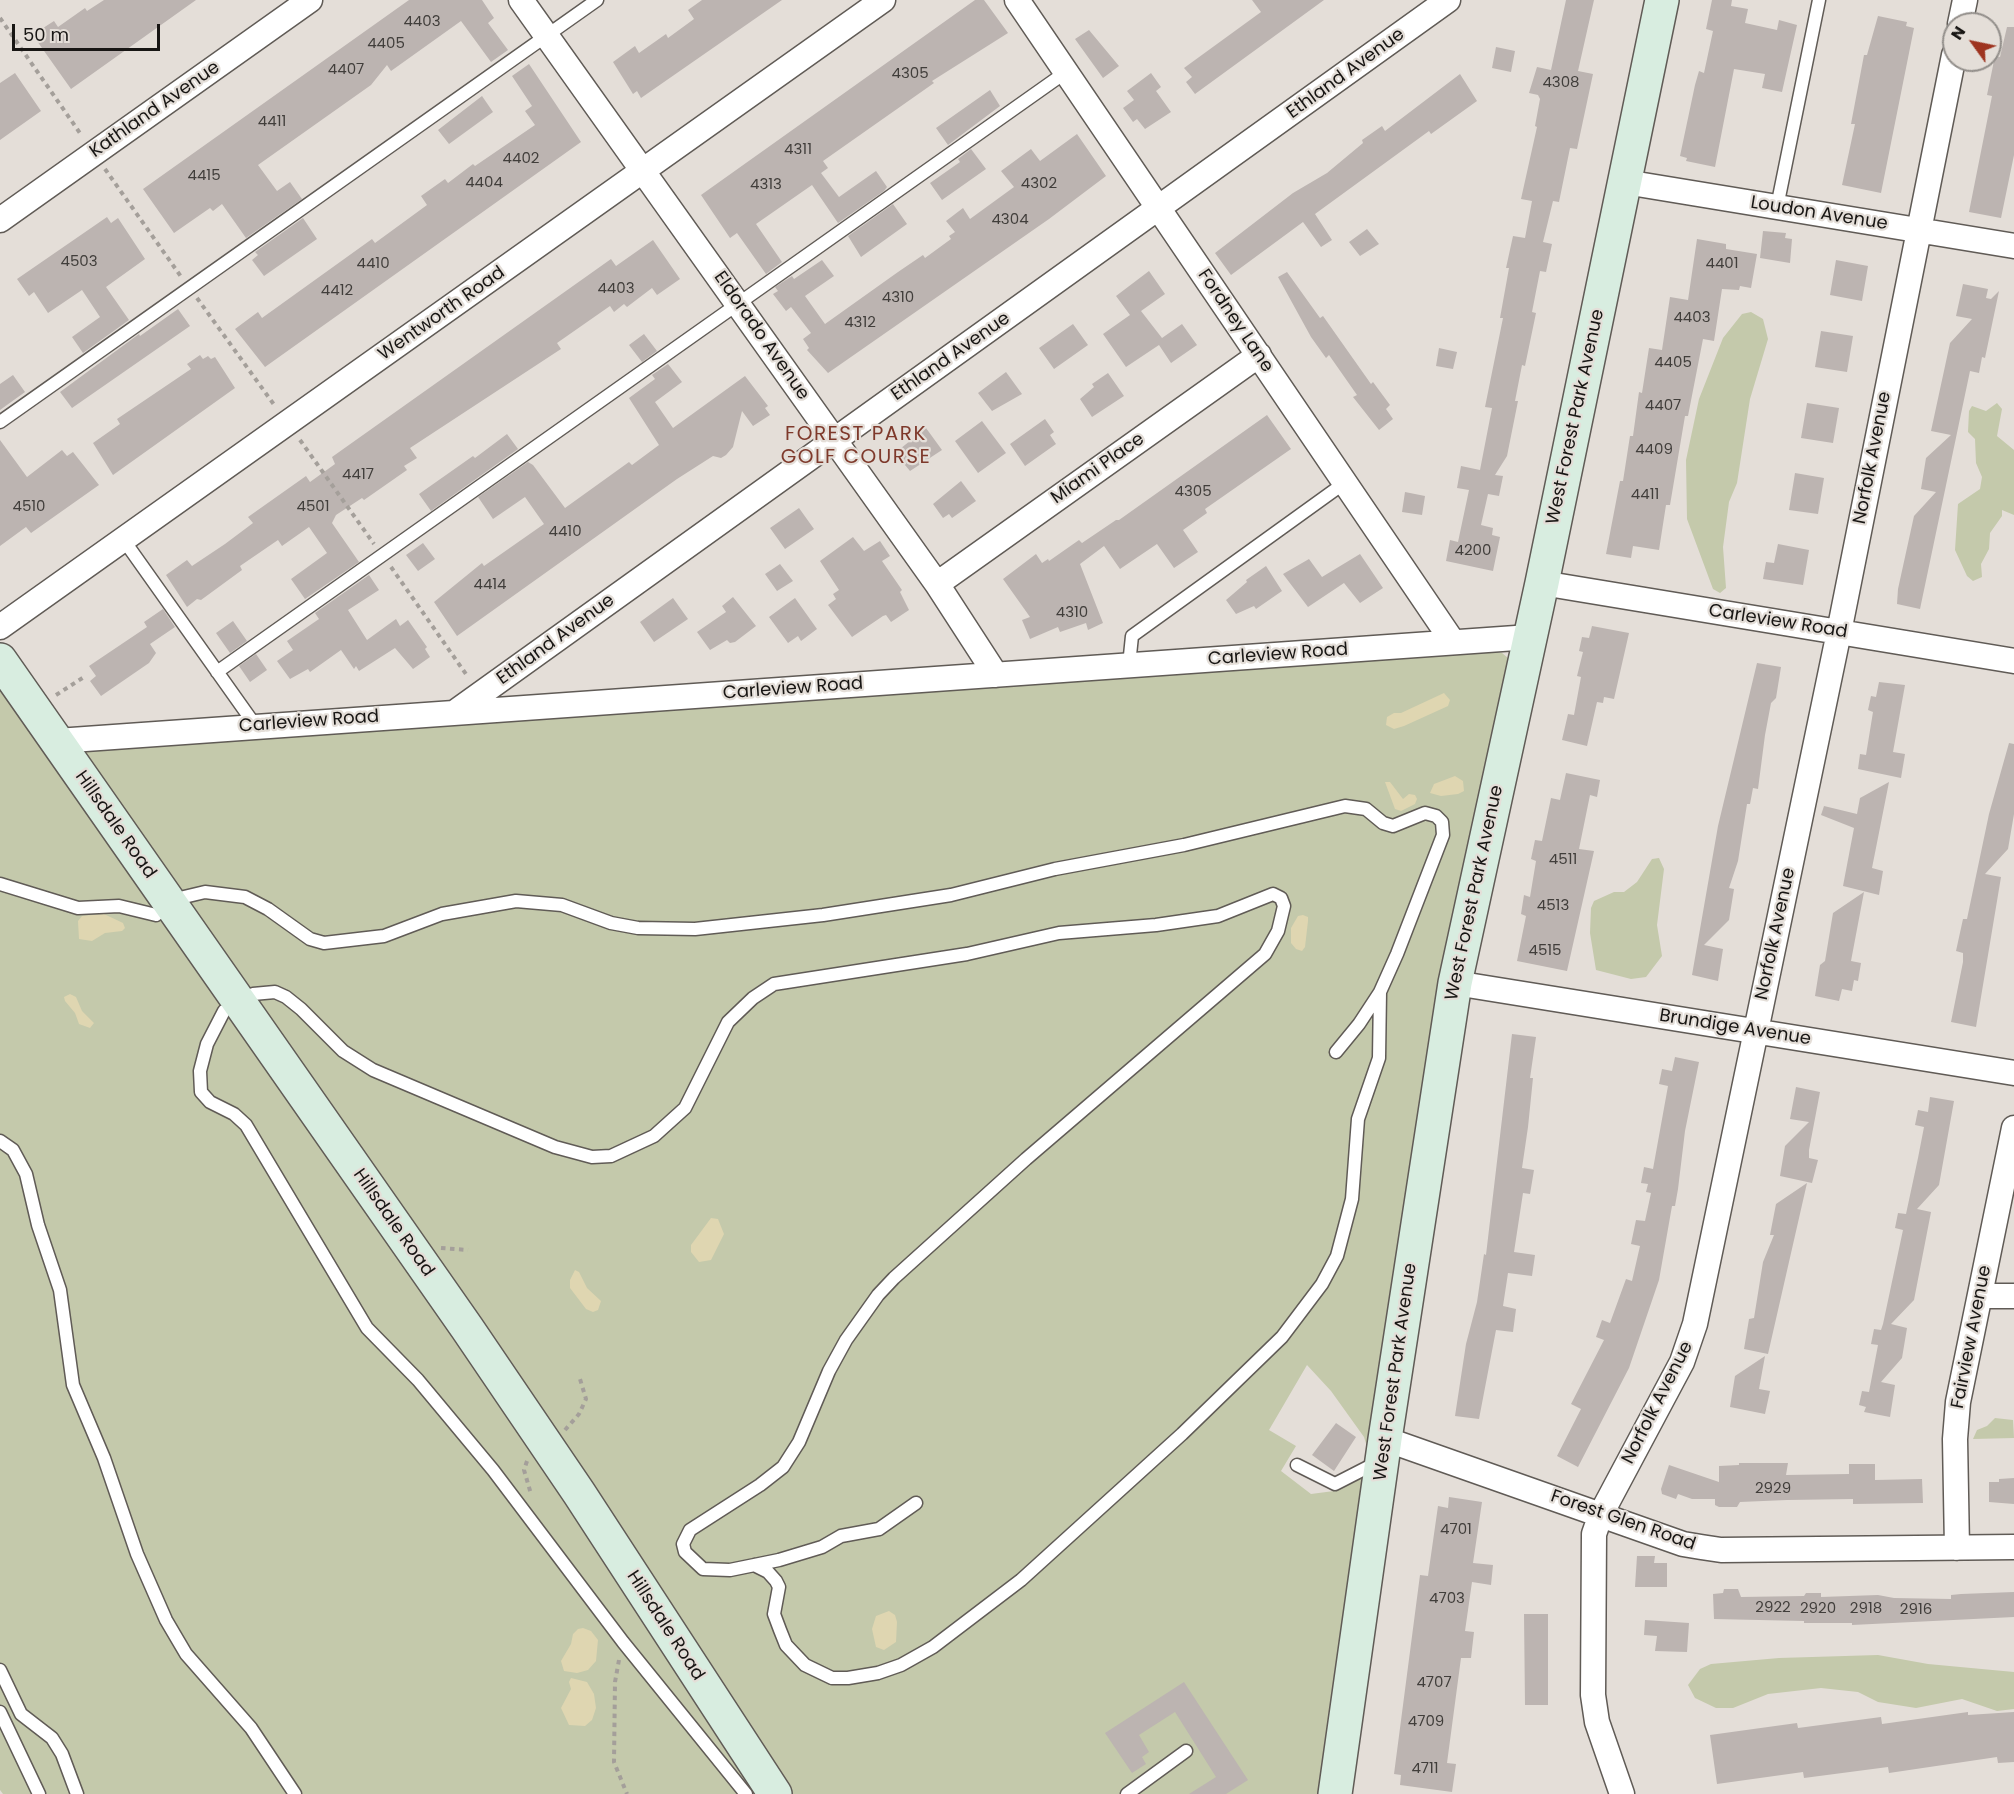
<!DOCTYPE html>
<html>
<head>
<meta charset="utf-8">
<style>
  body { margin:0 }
  #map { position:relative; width:2014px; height:1794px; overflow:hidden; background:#e4ded8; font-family:Poppins,sans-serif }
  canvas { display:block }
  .north { position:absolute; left:1942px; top:12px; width:60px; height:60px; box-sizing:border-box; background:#e4ded8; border:2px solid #928e8a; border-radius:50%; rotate:303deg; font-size:16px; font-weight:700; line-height:24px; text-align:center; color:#181614 }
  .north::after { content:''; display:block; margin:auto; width:21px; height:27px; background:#9e3420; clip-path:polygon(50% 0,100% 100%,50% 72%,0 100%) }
  .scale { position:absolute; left:12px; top:24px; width:148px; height:27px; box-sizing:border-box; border:3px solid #181614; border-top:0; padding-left:8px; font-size:18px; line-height:21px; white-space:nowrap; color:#181614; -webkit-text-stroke:4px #e4ded8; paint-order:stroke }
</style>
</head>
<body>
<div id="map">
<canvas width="2014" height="1794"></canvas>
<div class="north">N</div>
<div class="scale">50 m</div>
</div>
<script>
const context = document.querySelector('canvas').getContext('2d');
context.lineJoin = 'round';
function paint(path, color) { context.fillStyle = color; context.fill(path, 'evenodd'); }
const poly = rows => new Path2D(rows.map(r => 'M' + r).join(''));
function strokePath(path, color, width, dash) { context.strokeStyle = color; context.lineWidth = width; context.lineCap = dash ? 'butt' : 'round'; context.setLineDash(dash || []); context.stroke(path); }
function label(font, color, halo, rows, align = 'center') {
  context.font = font + ' Poppins,sans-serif'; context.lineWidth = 4.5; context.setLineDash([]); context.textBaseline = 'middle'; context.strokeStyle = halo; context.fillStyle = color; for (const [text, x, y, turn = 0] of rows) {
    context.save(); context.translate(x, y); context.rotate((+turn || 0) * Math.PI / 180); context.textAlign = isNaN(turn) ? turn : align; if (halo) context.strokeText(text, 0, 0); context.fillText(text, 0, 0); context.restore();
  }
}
const green = poly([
  [1751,312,1763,319,1768,339,1750,399,1737,483,1729,502,1723,547,1726,588,1720,593,1713,589,1687,519,1686,460,1699,399,1723,338,1742,314],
  [1997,403,2002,409,1997,436,2014,450,2014,515,2002,510,2002,516,1990,533,1989,549,1981,564,1982,577,1973,581,1967,576,1955,550,1958,504,1980,489,1982,477,1976,463,1975,439,1968,432,1969,411,1972,406,1986,411],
  [1492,651,1502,653,1508,658,1509,666,1370,1456,1364,1437,1331,1391,1307,1365,1269,1430,1296,1446,1281,1471,1311,1494,1334,1491,1367,1475,1320,1794,3,1794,0,1790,0,686,45,749],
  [1659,858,1664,869,1657,925,1662,956,1646,977,1631,979,1596,970,1590,933,1591,908,1594,901,1614,892,1624,892,1637,882,1652,859],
  [1995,1418,2013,1420,2014,1438,1973,1439,1977,1430,1987,1426],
  [1878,1655,1928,1664,2014,1672,2014,1709,1997,1711,1962,1699,1916,1708,1878,1702,1858,1692,1821,1688,1768,1694,1733,1708,1716,1708,1695,1698,1688,1685,1700,1669,1711,1664,1779,1658]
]);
const sand = poly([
  [1444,693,1450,700,1448,706,1404,726,1394,729,1386,725,1387,717,1394,713,1401,713],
  [1455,776,1463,781,1464,791,1458,794,1441,796,1430,793,1434,784],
  [1385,782,1390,782,1403,799,1409,794,1415,795,1417,799,1415,804,1401,811,1395,809],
  [104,914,123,923,125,928,122,931,105,933,92,941,79,939,78,921,82,916],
  [1303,915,1308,917,1308,921,1305,947,1302,951,1296,949,1291,943,1291,928,1298,916],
  [70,994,76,997,82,1011,94,1023,90,1028,79,1024,75,1013,65,1001,64,997],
  [711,1218,718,1219,724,1234,711,1260,699,1262,691,1252,691,1245],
  [575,1270,579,1272,587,1288,601,1301,598,1310,593,1312,586,1309,570,1288,570,1280],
  [889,1611,895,1615,897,1622,896,1642,884,1650,876,1647,872,1629,876,1616],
  [583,1628,591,1631,598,1640,596,1661,588,1670,577,1673,564,1671,561,1661,571,1644,573,1634,578,1629],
  [571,1678,587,1682,594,1694,596,1708,592,1720,585,1726,569,1725,561,1708,571,1689,569,1682]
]);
const building = poly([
  [104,0,196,0,71,89,37,41,45,35,40,30,54,21,58,27,85,8,87,11],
  [409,0,482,0,494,18,488,23,508,50,491,62,461,21,391,71,387,65,371,85,258,165,277,191,290,182,302,199,246,238,222,204,213,211,210,208,174,233,143,189],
  [702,0,782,0,641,98,637,91,633,94,613,62,635,46,639,53,666,34,668,38,694,19,688,10],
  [975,0,984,0,1008,33,932,81,934,83,823,161,828,168,821,173,839,197,876,171,887,187,884,191,838,223,812,185,756,224,782,262,766,274,737,233,730,238,701,195],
  [1252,0,1324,0,1195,94,1186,82,1192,77,1184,68,1261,12],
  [1566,0,1594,0,1578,71,1593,74,1577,149,1570,148,1559,202,1553,201,1543,242,1552,244,1546,272,1540,271,1532,312,1536,313,1525,366,1522,365,1515,401,1518,401,1507,456,1495,475,1503,476,1499,496,1488,494,1481,525,1493,528,1492,535,1500,537,1493,571,1446,561,1450,540,1458,542,1469,490,1457,488,1461,466,1480,470,1492,408,1485,407,1503,318,1500,318,1509,268,1506,268,1513,236,1525,238,1532,201,1521,199,1537,127,1535,126,1540,99,1538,95,1529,93,1537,67,1551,70],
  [1712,0,1732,0,1731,6,1748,9,1745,23,1777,30,1779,20,1797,25,1782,92,1762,88,1765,74,1734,69,1715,167,1686,161,1687,158,1680,156,1695,85,1699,71,1704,73,1713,31,1706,29],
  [1878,16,1907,22,1906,26,1914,28,1881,193,1842,185,1855,124,1851,124,1864,55,1867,55],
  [2007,27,2014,27,2014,155,2001,218,1969,212,1992,96,1987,95,1995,56,2000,57],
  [1089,30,1119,66,1103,78,1075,39],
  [1496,47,1515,51,1511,72,1492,68],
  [529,64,581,142,265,367,235,329,258,312,262,318,372,239,375,243,427,205,421,196,445,179,448,183,473,164,475,166,535,125,525,111,532,106,512,76],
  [15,73,41,111,0,140,0,83],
  [1151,73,1161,87,1156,91,1171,112,1145,129,1137,119,1133,122,1123,108,1134,100,1127,91],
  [1460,74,1477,101,1431,134,1429,131,1315,214,1332,240,1321,247,1303,222,1231,275,1215,253,1293,193,1327,173,1363,143,1362,140,1382,126,1385,131],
  [990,90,1000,106,948,145,936,128],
  [482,96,493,112,449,144,438,130],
  [1077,134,1106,176,1049,219,828,373,807,350,809,348,803,339,811,333,791,307,786,311,773,294,778,291,775,287,792,276,794,279,822,260,834,276,805,296,825,324,898,272,923,255,925,258,951,239,949,236,955,232,946,221,963,208,970,219,1014,187,1001,171,1031,149,1040,161],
  [971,149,986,169,942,200,930,183,960,162,958,159],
  [893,204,907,224,861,257,848,236],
  [107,217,111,223,118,218,145,259,106,287,129,320,83,353,72,337,100,317,82,290,48,313,34,292,29,296,17,279],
  [303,218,317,239,264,276,252,260,258,255,255,252],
  [1367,229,1379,244,1360,256,1349,242],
  [1763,231,1786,233,1785,238,1792,239,1790,263,1760,258],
  [1697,239,1726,244,1726,249,1757,254,1751,288,1740,286,1739,290,1722,289,1714,341,1703,339,1688,416,1685,416,1670,505,1666,505,1659,550,1633,546,1631,558,1606,554,1620,481,1623,481,1630,436,1633,436,1639,392,1642,393,1649,348,1662,350,1670,297,1688,300],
  [653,240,680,279,657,295,652,288,627,307,624,304,614,312,610,306,557,343,561,349,410,448,417,458,404,466,407,470,364,500,362,498,336,515,332,523,359,562,305,599,291,579,327,553,309,527,282,546,278,540,240,566,242,570,201,600,197,599,187,607,166,575,187,560,192,566,225,544,253,523,248,517,306,476,310,482,335,464,332,457,611,259,616,266],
  [1836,260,1868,266,1862,301,1830,295],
  [1149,271,1165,294,1141,311,1162,338,1182,324,1197,345,1171,363,1159,345,1126,367,1103,334,1130,315,1116,296],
  [1287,272,1320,318,1323,316,1371,384,1373,382,1390,405,1386,409,1393,419,1379,430,1353,397,1357,395,1329,355,1326,358,1311,337,1278,277],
  [1963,284,1988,289,1986,298,1991,299,1999,291,1985,358,1982,357,1979,373,1970,371,1920,609,1897,604,1898,589,1914,516,1936,492,1921,489,1926,458,1951,435,1931,431,1950,343,1972,319,1956,316],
  [178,309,190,326,72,408,60,392,139,334,140,336],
  [1073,324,1088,345,1054,369,1039,348],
  [1821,331,1853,336,1847,372,1815,367],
  [644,334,657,351,642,362,629,345],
  [1439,348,1457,352,1453,369,1436,366],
  [200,355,203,359,208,356,211,359,215,357,235,388,113,475,93,443,120,424,117,419,191,369,187,364],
  [668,364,682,382,655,402,673,428,745,376,768,406,765,408,770,415,753,426,742,411,733,447,726,455,721,458,713,456,677,479,457,636,434,602,482,563,484,566,544,524,525,497,493,519,478,497,528,462,533,465,565,508,629,462,632,465,659,445,629,398,655,379,652,375],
  [1006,372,1022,394,992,411,978,393],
  [1108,373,1124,396,1092,417,1080,399,1094,387,1092,384],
  [13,375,25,392,0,410,0,384],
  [1807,403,1839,408,1833,443,1801,438],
  [1267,415,1291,449,1205,509,1207,513,1183,530,1198,552,1174,568,1157,544,1120,569,1104,546,1080,564,1103,623,1088,630,1086,623,1060,632,1058,627,1030,639,1022,620,1030,617,1003,579,1036,554,1042,563,1048,559,1049,561,1079,540,1082,543,1116,520,1119,520],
  [1045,419,1054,432,1050,435,1056,444,1025,466,1010,444],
  [982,421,1006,453,978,473,955,441],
  [926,428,942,450,910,471,895,453],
  [507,434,518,449,431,511,419,494,473,456,475,458],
  [0,440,27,477,62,450,67,456,73,452,99,485,31,533,26,527,0,546],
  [1795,473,1824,478,1818,514,1789,510],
  [961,481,976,501,952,518,949,514,943,518,933,504],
  [1405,492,1425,496,1422,515,1402,512],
  [799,508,814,529,785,549,770,528],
  [853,537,864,551,880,541,890,556,882,561,902,590,900,592,909,610,891,622,886,615,883,616,852,637,828,605,836,599,833,594,839,590,820,561],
  [423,543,435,559,418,571,406,555],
  [1778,544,1809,550,1803,585,1763,579,1766,562,1774,563],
  [1360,554,1383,588,1360,603,1344,583,1308,607,1283,574,1309,559,1322,577],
  [780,564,793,581,777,591,765,574],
  [1266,566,1282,591,1256,609,1254,606,1236,614,1226,600,1247,582,1246,580],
  [369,575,379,590,348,610,367,640,396,619,400,626,408,620,427,647,425,649,430,657,413,669,395,648,359,671,356,666,354,669,341,650,310,672,308,669,290,679,277,661,293,650,287,641,319,619,315,613],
  [733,597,756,626,735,642,730,643,727,640,710,650,697,632,726,612,722,606],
  [673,598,688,619,654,642,640,622],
  [795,598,817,629,801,641,798,636,788,643,769,617],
  [163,609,175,627,150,644,156,653,149,663,101,696,90,681,96,676,89,666,147,627,144,622],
  [233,621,247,641,230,653,216,633],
  [1592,626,1629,633,1614,699,1604,697,1603,703,1597,702,1587,746,1562,740,1568,714,1574,715,1581,677,1577,676,1583,652,1579,651,1582,637,1589,638],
  [256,654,267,670,250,682,239,666],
  [1757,663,1781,667,1776,698,1771,703,1765,735,1758,789,1753,788,1750,804,1747,804,1738,861,1729,888,1734,889,1729,920,1704,945,1723,949,1718,981,1692,975,1718,826],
  [1879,682,1905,685,1893,752,1905,754,1901,778,1858,769,1860,754,1866,755,1873,712,1868,710,1871,696,1876,697],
  [2009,743,2014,744,2014,814,2008,849,1985,874,2001,877,1976,1027,1951,1022,1963,962,1963,953,1956,951,1963,919,1967,919,1989,814],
  [1566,773,1600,780,1597,797,1590,795,1579,849,1594,851,1567,971,1517,961,1526,916,1521,914,1524,895,1530,897,1536,861,1531,859,1535,840,1542,841,1551,798,1560,800],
  [1889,782,1872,868,1883,871,1879,895,1843,886,1854,828,1821,815,1824,806,1857,814,1860,798],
  [1864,892,1851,961,1861,963,1858,981,1854,980,1852,991,1842,989,1839,1001,1815,996,1820,965,1825,961,1833,913],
  [1512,1034,1536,1037,1530,1078,1533,1078,1528,1127,1522,1168,1534,1170,1530,1194,1523,1193,1514,1252,1535,1255,1532,1276,1508,1273,1503,1306,1516,1309,1513,1332,1496,1330,1479,1419,1455,1416,1466,1344,1477,1302,1484,1254,1486,1255],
  [1675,1057,1699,1062,1685,1131,1678,1189,1675,1206,1672,1206,1659,1280,1629,1368,1578,1467,1557,1456,1581,1409,1571,1404,1604,1340,1596,1337,1602,1320,1610,1323,1626,1279,1632,1281,1640,1246,1631,1244,1636,1220,1645,1221,1651,1193,1646,1192,1648,1184,1641,1183,1644,1167,1653,1169,1668,1086,1659,1084,1662,1069,1672,1071],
  [1796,1087,1820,1092,1809,1150,1809,1158,1818,1160,1812,1183,1780,1176,1785,1146,1809,1122,1790,1119],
  [1930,1097,1954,1101,1939,1185,1917,1209,1931,1212,1914,1300,1891,1324,1907,1328,1902,1358,1881,1382,1895,1385,1890,1417,1864,1412,1866,1407,1859,1405,1862,1391,1869,1392,1878,1345,1871,1344,1874,1329,1881,1330,1883,1324,1903,1230,1895,1228,1898,1213,1906,1214,1918,1158,1924,1127,1915,1125,1918,1110,1928,1112],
  [1807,1183,1768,1354,1744,1349,1749,1319,1754,1318,1763,1262,1774,1235,1770,1235,1776,1204],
  [1765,1356,1759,1389,1770,1391,1765,1414,1730,1407,1735,1376],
  [1336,1423,1356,1437,1334,1471,1312,1455],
  [1739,1463,1788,1463,1786,1475,1849,1474,1849,1464,1875,1464,1875,1480,1922,1479,1923,1503,1853,1504,1853,1499,1787,1500,1740,1502,1737,1507,1719,1507,1715,1505,1715,1499,1692,1499,1678,1494,1676,1499,1662,1494,1661,1489,1669,1465,1719,1482,1719,1466,1739,1465],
  [2014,1478,2014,1504,1989,1502,1989,1482,1999,1482,1999,1479],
  [1449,1497,1482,1502,1473,1563,1493,1565,1491,1585,1472,1582,1465,1631,1474,1632,1471,1658,1461,1658,1447,1763,1456,1764,1452,1792,1400,1785,1401,1775,1394,1774,1420,1575,1428,1576,1438,1506,1448,1508],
  [1637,1556,1655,1556,1654,1563,1667,1563,1667,1587,1635,1587],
  [1724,1589,1738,1589,1741,1597,1804,1596,1806,1593,1821,1593,1821,1597,1878,1595,1894,1598,1951,1599,1951,1595,1961,1594,2014,1592,2014,1617,1852,1625,1852,1623,1804,1623,1804,1621,1714,1619,1713,1594,1723,1593],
  [1524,1614,1548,1614,1548,1705,1525,1705],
  [1645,1620,1689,1623,1687,1652,1655,1651,1657,1636,1644,1635],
  [1184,1682,1248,1780,1226,1794,1189,1794,1216,1777,1175,1712,1139,1735,1149,1752,1142,1757,1146,1764,1132,1773,1105,1733],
  [1968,1712,1968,1715,2014,1712,2014,1762,1998,1763,1997,1757,1889,1773,1888,1767,1804,1778,1803,1772,1717,1784,1710,1735,1797,1723,1798,1728,1881,1717,1882,1724]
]);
const path = poly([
  [0,18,82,136],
  [105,169,182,278],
  [197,298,275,406],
  [300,440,374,544],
  [391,567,468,677],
  [56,695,84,677],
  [441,1248,468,1250],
  [565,1430,579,1414,586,1399,580,1379],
  [527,1461,524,1470,531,1494],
  [619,1660,615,1682,614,1762,627,1794]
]);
const lane = poly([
  [1777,207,1819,0],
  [0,422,597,0],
  [123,539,255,725],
  [1129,665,1132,636,1343,484],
  [217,672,1066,72],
  [0,884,78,908,119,906,156,915],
  [184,897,205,892,245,897,268,909,310,939,324,943,384,936,442,914,516,901,562,905,611,923,638,928,695,929,823,915,951,895,1055,869,1184,845,1345,806,1366,809,1383,823,1393,826,1425,813,1436,816,1442,822,1443,835,1397,954,1380,992,1359,1024,1336,1052],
  [253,994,275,992,286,997,301,1009,343,1051,373,1070,555,1147,592,1157,611,1156,654,1136,685,1108,728,1022,753,998,774,984,967,954,1059,933,1156,925,1218,916,1273,894,1281,898,1284,906,1278,931,1265,954,1026,1159,894,1278,878,1295,846,1340,829,1371,799,1442,783,1467,760,1485,690,1530,683,1544,685,1552,703,1569,730,1570,779,1560,822,1547,841,1536,879,1529,916,1503],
  [224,1011,207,1044,200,1071,201,1092,210,1102,234,1114,246,1125,367,1328,418,1380,493,1470,623,1642,746,1794],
  [0,1141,13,1150,26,1174,38,1225,60,1290,73,1385,104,1458,137,1554,166,1620,186,1654,251,1728,295,1794],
  [1297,1465,1335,1484,1376,1463],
  [754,1565,768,1572,776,1581,779,1587,774,1614,780,1630,786,1645,805,1665,832,1678,848,1678,878,1673,901,1665,933,1647,1021,1580,1182,1434,1282,1337,1322,1284,1337,1256,1352,1199,1358,1119,1379,1058,1380,992],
  [0,1670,21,1714,52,1738,62,1754,77,1794],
  [0,1712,39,1794],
  [1127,1794,1186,1751]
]);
const street = poly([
  [521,0,937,584,996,675],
  [1017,0,1453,642],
  [1960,24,1965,0],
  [1625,182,2014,246],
  [0,220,310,0],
  [1542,583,2014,661],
  [937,584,1259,355],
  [0,627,883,0],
  [454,713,1448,0],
  [57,741,1530,637],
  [1455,983,2014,1073],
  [1980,1296,2014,1296],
  [1385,1439,1683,1544,1701,1547,1721,1550,2014,1547],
  [1957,1548,1955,1439,1958,1402,2014,1128],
  [1622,1794,1597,1722,1593,1695,1594,1534,1601,1514,1682,1362,1695,1324,1839,632,1954,55]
]);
const secondary = poly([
  [0,660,467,1328,579,1493,775,1794],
  [1335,1794,1385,1439,1455,983,1542,583,1662,0]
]);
const numberNames = [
  ["4403",422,22],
  ["4405",386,44],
  ["4407",346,70],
  ["4305",910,74],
  ["4308",1561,83],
  ["4411",272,122],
  ["4311",798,150],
  ["4402",521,159],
  ["4415",204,176],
  ["4404",484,183],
  ["4302",1039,184],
  ["4313",766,185],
  ["4304",1010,220],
  ["4503",79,262],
  ["4410",373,264],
  ["4401",1722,264],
  ["4403",616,289],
  ["4412",337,291],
  ["4310",898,298],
  ["4403",1692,318],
  ["4312",860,323],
  ["4405",1673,363],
  ["4407",1663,406],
  ["4409",1654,450],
  ["4417",358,475],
  ["4305",1193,492],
  ["4411",1645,495],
  ["4510",29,507],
  ["4501",313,507],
  ["4410",565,532],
  ["4200",1473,551],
  ["4414",490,585],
  ["4310",1072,613],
  ["4511",1563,860],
  ["4513",1553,906],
  ["4515",1545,951],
  ["2929",1773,1489],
  ["4701",1456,1530],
  ["4703",1447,1599],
  ["2922",1773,1608],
  ["2920",1818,1609],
  ["2918",1866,1609],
  ["2916",1916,1610],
  ["4707",1434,1683],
  ["4709",1426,1722],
  ["4711",1425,1769]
];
const streetNames = [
  ["Ethland Avenue",1346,74,-36],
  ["Kathland Avenue",155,110,-35],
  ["Loudon Avenue",1819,214,9],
  ["Wentworth Road",442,314,-35],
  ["Fordney Lane",1235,321,56],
  ["Eldorado Avenue",761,336,55],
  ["Ethland Avenue",951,357,-35],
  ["West Forest Park Avenue",1576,417,-78],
  ["Norfolk Avenue",1873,458,-79],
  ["Miami Place",1098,469,-35],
  ["Carleview Road",1778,622,9],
  ["Ethland Avenue",556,640,-36],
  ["Carleview Road",1278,655,-4],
  ["Carleview Road",793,689,-4],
  ["Carleview Road",309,722,-4],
  ["Hillsdale Road",115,825,55],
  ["West Forest Park Avenue",1475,893,-78],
  ["Norfolk Avenue",1776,934,-78],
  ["Brundige Avenue",1735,1028,9],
  ["Hillsdale Road",393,1223,55],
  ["Fairview Avenue",1972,1337,-79],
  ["West Forest Park Avenue",1396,1372,-82],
  ["Norfolk Avenue",1658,1403,-63],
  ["Forest Glen Road",1623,1521,19],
  ["Hillsdale Road",665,1626,57]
];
const neighbourhoodNames = [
  ["FOREST PARK",856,435],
  ["GOLF COURSE",856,458]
];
paint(green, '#c4c9ab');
paint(sand, '#dfd6b1');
paint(building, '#bcb4b1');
strokePath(lane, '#605b56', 15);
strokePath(street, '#605b56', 27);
strokePath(secondary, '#605b56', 36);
strokePath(path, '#a49f9a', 4, [4.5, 4.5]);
strokePath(lane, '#fff', 12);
strokePath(street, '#fff', 24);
strokePath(secondary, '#d8ede0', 33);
label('15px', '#413e3b', null, numberNames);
label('18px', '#181614', '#e4ded8', streetNames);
context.letterSpacing = '1.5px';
label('20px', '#7e392b', '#e4ded8', neighbourhoodNames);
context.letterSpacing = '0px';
</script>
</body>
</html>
